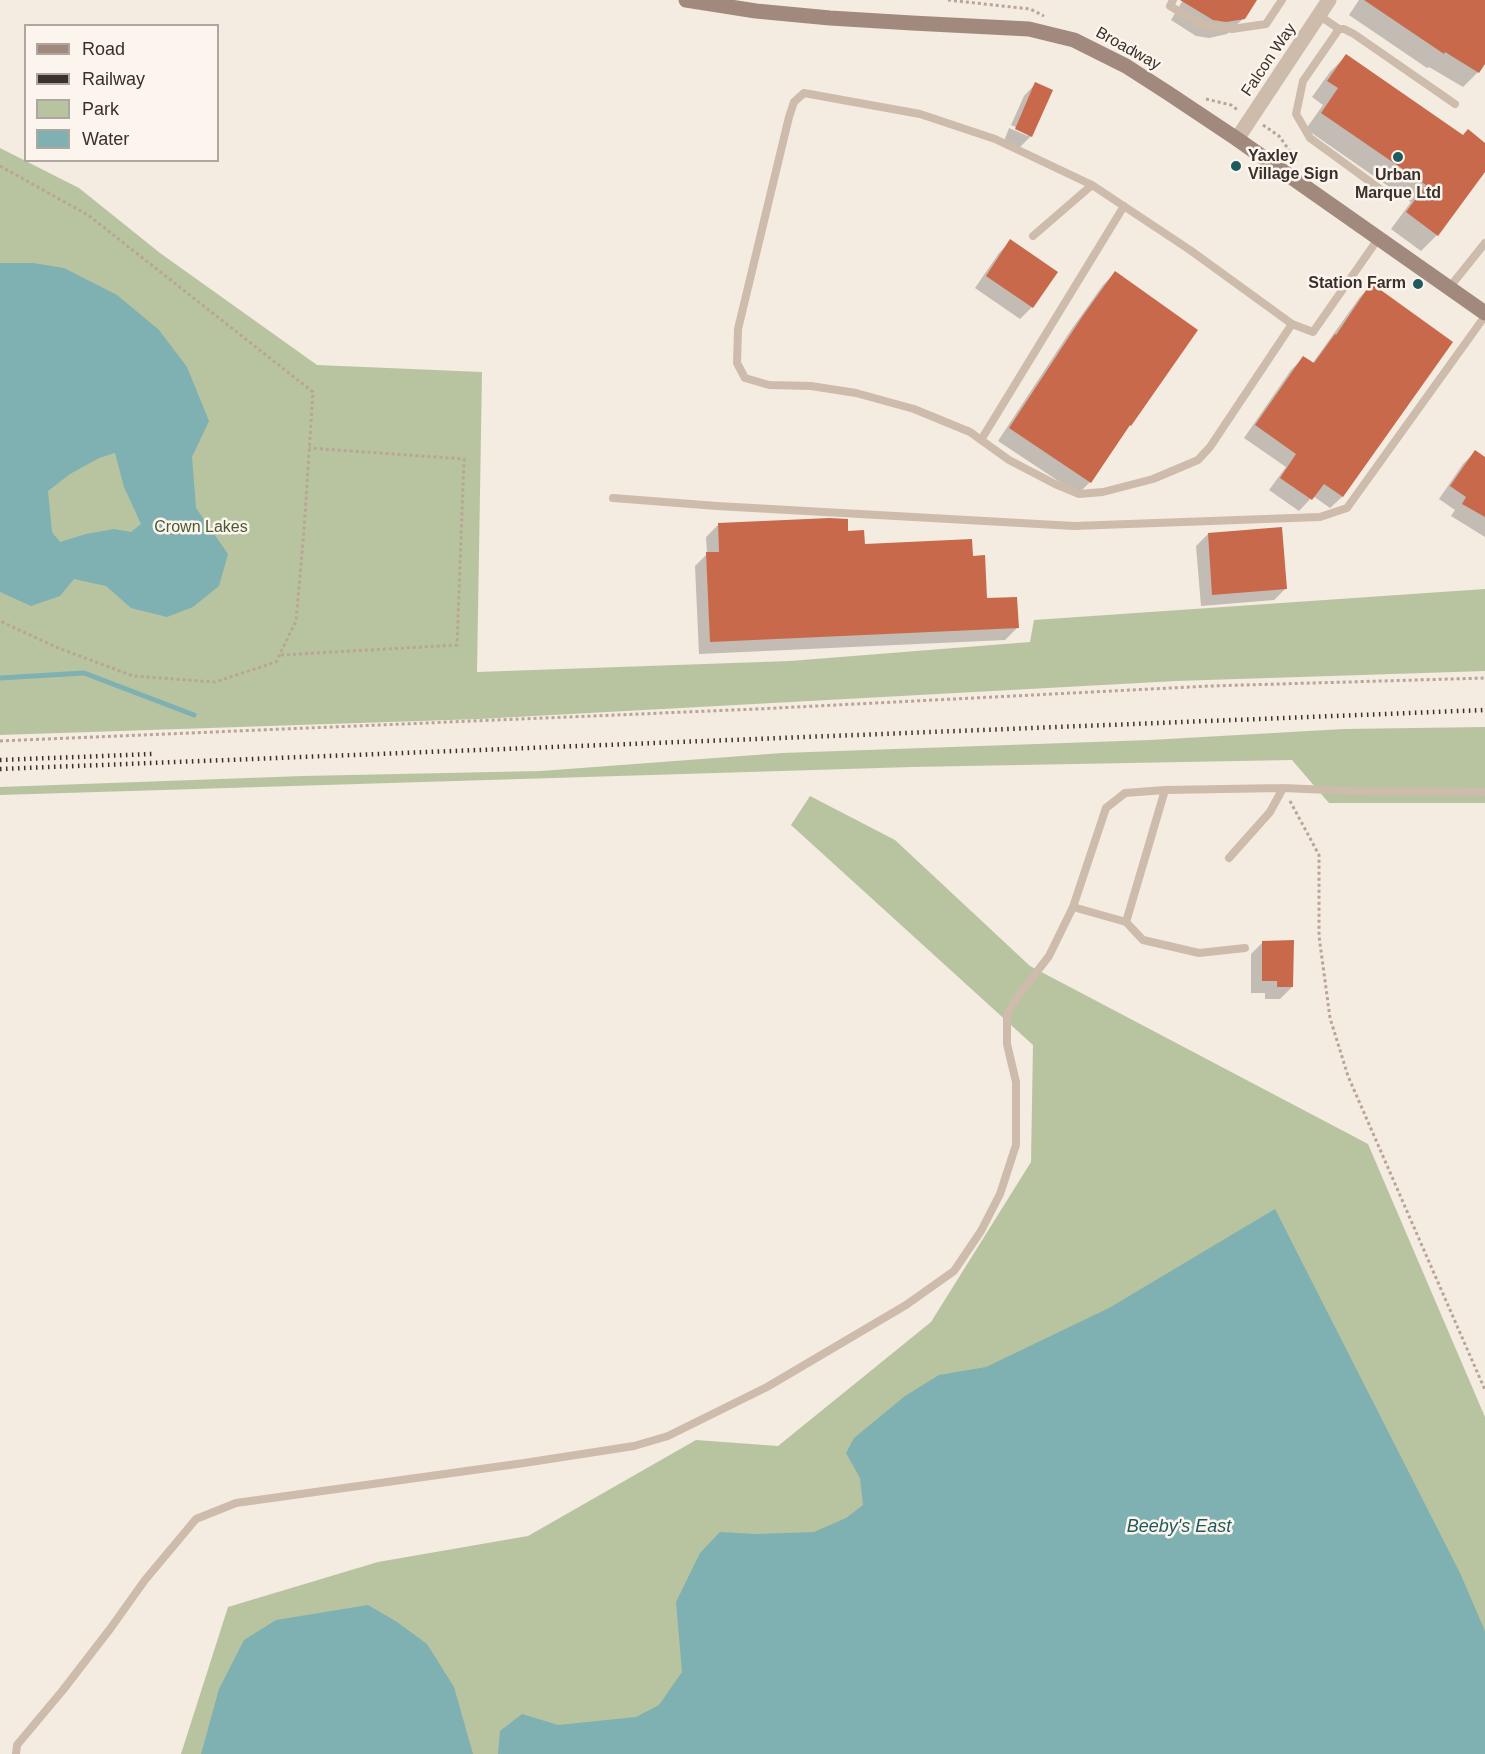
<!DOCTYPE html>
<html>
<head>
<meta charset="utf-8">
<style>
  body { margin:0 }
  #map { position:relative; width:1485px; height:1754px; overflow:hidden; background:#f4ebe1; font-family:Arial,sans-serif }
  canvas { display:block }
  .legend { position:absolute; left:24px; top:24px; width:195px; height:138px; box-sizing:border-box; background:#fbf5ee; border:2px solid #aea6a0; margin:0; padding:8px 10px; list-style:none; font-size:18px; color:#3b302b }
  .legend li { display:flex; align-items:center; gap:12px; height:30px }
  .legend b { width:30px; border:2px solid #aea6a0 }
</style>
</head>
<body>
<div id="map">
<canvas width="1485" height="1754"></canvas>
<ul class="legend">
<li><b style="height:8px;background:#a18a7d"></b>Road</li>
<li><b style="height:8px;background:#3b302b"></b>Railway</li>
<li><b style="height:16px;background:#b8c4a0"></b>Park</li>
<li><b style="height:16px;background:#7fb0b2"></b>Water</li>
</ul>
</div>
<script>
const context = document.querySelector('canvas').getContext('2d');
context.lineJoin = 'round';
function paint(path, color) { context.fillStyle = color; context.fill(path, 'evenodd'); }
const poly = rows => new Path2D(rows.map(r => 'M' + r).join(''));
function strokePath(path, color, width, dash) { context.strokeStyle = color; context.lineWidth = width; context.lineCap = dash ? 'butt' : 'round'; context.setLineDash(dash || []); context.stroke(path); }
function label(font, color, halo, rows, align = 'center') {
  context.font = font + ' Arial,sans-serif'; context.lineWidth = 5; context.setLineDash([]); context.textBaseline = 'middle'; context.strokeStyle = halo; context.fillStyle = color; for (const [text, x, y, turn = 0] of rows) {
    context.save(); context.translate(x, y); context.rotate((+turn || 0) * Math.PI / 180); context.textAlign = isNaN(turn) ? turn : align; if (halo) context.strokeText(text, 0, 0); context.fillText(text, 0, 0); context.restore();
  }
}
const green = poly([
  [0,148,79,188,160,253,317,365,482,372,477,672,790,661,1030,642,1034,620,1485,589,1485,671,1176,681,479,719,0,735],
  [1485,727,1485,803,1329,803,1292,760,911,767,0,795,0,787,303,776,541,771,782,753,1150,740,1344,729],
  [810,796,895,840,1030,966,1368,1144,1485,1417,1485,1754,181,1754,228,1607,378,1562,528,1536,696,1440,778,1446,931,1322,1031,1162,1033,1045,791,825]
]);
const water = poly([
  [0,263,33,263,64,268,117,295,159,330,187,367,209,421,192,457,196,508,228,554,219,586,193,607,167,617,131,608,106,586,74,579,60,596,31,606,0,592],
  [115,453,124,487,141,524,131,532,114,529,86,534,60,542,52,532,48,491,70,474,99,458],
  [1275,1209,1460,1573,1485,1631,1485,1754,498,1754,500,1731,522,1714,558,1725,636,1717,659,1705,682,1672,676,1602,700,1553,720,1532,756,1534,814,1532,846,1518,863,1505,860,1478,846,1453,854,1438,905,1396,939,1375,986,1367,1109,1308],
  [368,1605,397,1622,427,1644,454,1687,473,1754,201,1754,219,1689,244,1640,276,1620]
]);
const shadow = poly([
  [1183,0,1255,0,1244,18,1227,34,1209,38,1196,36,1171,20],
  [1359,0,1485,0,1485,61,1478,72,1463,87,1429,67,1427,68,1349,15],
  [1346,56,1463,136,1485,144,1485,170,1437,235,1421,251,1391,229,1411,202,1306,129,1323,105,1312,97,1330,72],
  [1035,84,1031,136,1019,148,1004,141,1009,128,1028,136,1028,133,1011,125,1024,96],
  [1011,241,1056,272,1032,307,1020,319,975,288,999,253],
  [1115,273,1196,331,1090,482,1078,494,998,441,1071,330,1103,285],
  [1372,285,1451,343,1342,497,1330,508,1313,496,1299,511,1269,490,1286,467,1244,438,1291,370,1303,358,1312,364,1360,297],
  [1475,452,1485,459,1485,537,1451,516,1455,510,1439,499,1463,464],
  [718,525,847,533,863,545,972,557,986,600,1017,628,1005,640,699,654,695,566,707,554,706,537],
  [1208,534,1286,588,1274,600,1201,606,1196,546],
  [1263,942,1292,987,1280,999,1265,999,1265,993,1251,993,1251,954]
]);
const stream = poly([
  [0,678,84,673,194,715]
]);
const building = poly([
  [1180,0,1257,0,1245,19,1226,22,1213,20],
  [1364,0,1485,0,1485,64,1479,73,1445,52,1444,54],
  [1346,54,1463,135,1468,129,1485,143,1485,172,1438,236,1406,212,1426,185,1321,113,1338,88,1327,81],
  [1035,82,1053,90,1032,137,1015,129],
  [1010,239,1058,272,1033,308,986,276],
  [1115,271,1198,330,1131,426,1130,425,1091,483,1009,428,1082,317],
  [1371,283,1453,342,1343,497,1324,484,1312,500,1280,478,1296,454,1255,425,1303,356,1314,363,1335,334,1336,335],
  [1475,450,1485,457,1485,517,1462,504,1466,497,1450,486],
  [830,518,848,519,848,531,864,530,865,544,972,539,973,556,985,555,987,598,1017,597,1019,628,710,642,706,552,719,552,718,523],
  [1282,527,1287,589,1212,595,1208,533],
  [1294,940,1293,987,1277,987,1277,981,1262,981,1262,941]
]);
const path = poly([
  [948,0,1030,9,1044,16],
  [1206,99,1231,105,1239,111],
  [1263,125,1279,136,1297,161],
  [0,166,88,215,313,392,304,530,296,621,276,662,215,682,133,676,56,647,0,621],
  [281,655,457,645,464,459,309,448],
  [0,741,757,709,1210,686,1485,678],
  [1290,801,1319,855,1319,936,1330,1018,1348,1076,1485,1390]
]);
const service = poly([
  [1173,0,1170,6,1202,25,1232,29,1266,24,1282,0],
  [1320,16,1339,29,1344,29,1354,34,1455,104],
  [1339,29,1303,81,1296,114,1310,138,1387,194],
  [1033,236,1092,185],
  [1449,288,1485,243],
  [1292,324,1190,250,1092,185,995,139,920,114,804,93,794,102,789,117,738,329,737,363,745,378,769,385,811,386,856,393,914,409,970,432,1009,460,1055,484,1079,494,1103,492,1153,479,1198,460,1210,447,1292,324,1313,332,1378,239],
  [981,440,1124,206],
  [613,498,717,506,1074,526,1320,517,1347,508,1485,316],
  [1165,790,1126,922,1073,907,1106,808,1125,793,1165,790,1283,788,1352,791,1485,792],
  [1229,858,1270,812,1283,788],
  [1126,922,1143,940,1199,953,1245,948],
  [16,1754,17,1745,63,1690,110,1629,145,1580,196,1519,236,1503,524,1463,634,1446,668,1436,767,1387,906,1305,954,1271,981,1231,1000,1194,1016,1145,1016,1082,1007,1044,1007,1014,1016,999,1049,956,1073,907]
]);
const minor = poly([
  [1237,139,1329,0]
]);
const secondary = poly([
  [686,0,756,11,830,18,912,23,1029,29,1074,40,1126,66,1168,93,1237,139,1485,313]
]);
const rail = poly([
  [0,760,153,754],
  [0,769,1485,710]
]);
const markers = [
  [1398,157,6,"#1f5a5e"],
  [1236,166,6,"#1f5a5e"],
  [1418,284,6,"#1f5a5e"]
];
const streetNames = [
  ["Broadway",1128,49,29],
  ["Falcon Way",1269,60,-56]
];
const poiNames = [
  ["Yaxley",1248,157],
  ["Village Sign",1248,175],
  ["Urban",1398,176,"center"],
  ["Marque Ltd",1398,194,"center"],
  ["Station Farm",1406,284,"right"]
];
const parkNames = [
  ["Crown Lakes",201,528]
];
const waterNames = [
  ["Beeby's East",1179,1527]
];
paint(green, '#b8c4a0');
paint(water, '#7fb0b2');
paint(shadow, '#0003');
strokePath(stream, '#7fb0b2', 5);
paint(building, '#c8694b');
strokePath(path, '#b9a596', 3, [3, 3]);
strokePath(service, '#cdbbac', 8);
strokePath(minor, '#cdbbac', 15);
strokePath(secondary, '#a18a7d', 15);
strokePath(rail, '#3b302b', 4.5, [1.5, 4.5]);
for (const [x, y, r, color] of markers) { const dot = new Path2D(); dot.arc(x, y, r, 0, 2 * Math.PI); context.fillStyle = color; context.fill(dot); strokePath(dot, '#fbf5ee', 2); }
label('16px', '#3b302b', '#fbf5ee', streetNames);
label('bold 16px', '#3b302b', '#fbf5ee', poiNames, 'left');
label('16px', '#4a5a2e', '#fbf5ee', parkNames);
label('italic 18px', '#1f5a5e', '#fbf5ee', waterNames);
</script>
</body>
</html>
